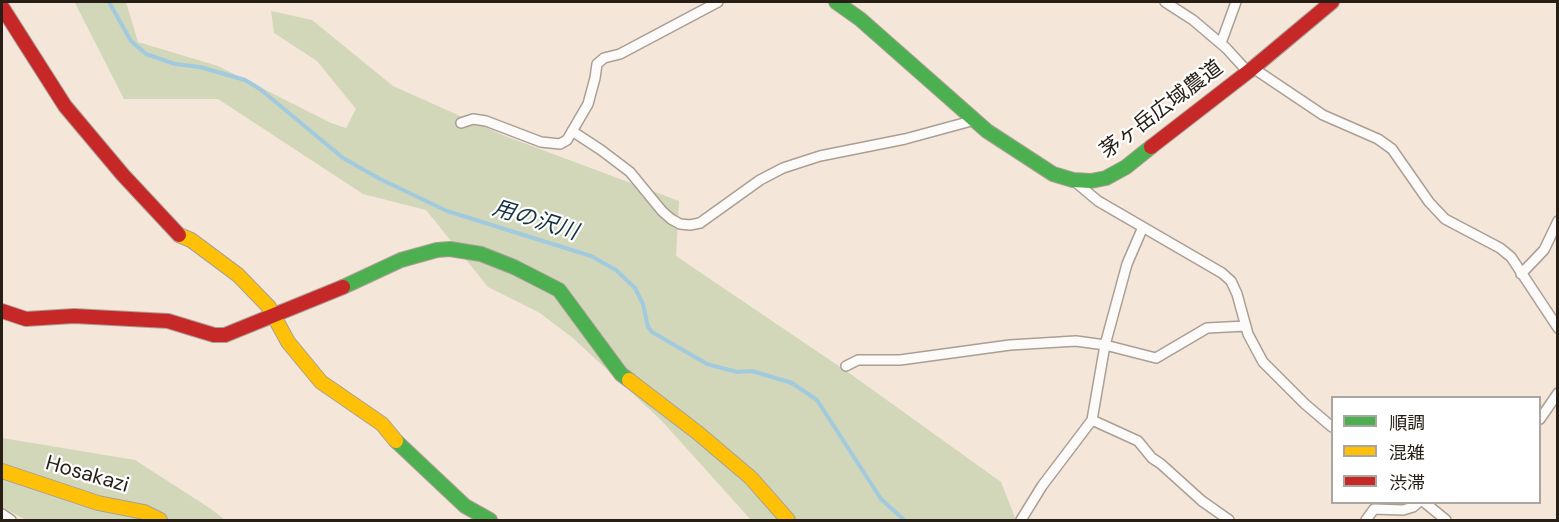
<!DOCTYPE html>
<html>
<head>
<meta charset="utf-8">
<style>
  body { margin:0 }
  #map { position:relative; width:1559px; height:522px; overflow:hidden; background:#f4e6d9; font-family:"DM Sans","Noto Sans JP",sans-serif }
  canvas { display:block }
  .frame { position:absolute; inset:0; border:3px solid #271e15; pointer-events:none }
  .legend { position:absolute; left:1331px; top:396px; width:210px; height:108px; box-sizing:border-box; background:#fff; border:2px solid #a9a5a1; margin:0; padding:8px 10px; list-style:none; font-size:18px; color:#271e15 }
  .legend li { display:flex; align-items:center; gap:12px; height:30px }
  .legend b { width:30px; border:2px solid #a9a5a1 }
</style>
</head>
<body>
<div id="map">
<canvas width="1559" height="522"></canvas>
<div class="frame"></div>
<ul class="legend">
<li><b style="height:8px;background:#4caf50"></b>順調</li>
<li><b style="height:8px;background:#ffc107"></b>混雑</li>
<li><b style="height:8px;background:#c62828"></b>渋滞</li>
</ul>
</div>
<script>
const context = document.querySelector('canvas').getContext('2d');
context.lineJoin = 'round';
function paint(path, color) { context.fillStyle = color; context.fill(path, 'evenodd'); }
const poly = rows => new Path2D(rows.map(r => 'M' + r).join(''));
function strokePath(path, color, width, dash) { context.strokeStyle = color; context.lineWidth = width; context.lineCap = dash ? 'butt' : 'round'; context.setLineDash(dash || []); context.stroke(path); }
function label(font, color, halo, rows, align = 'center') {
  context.font = font + ' "DM Sans","Noto Sans JP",sans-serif'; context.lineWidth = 4.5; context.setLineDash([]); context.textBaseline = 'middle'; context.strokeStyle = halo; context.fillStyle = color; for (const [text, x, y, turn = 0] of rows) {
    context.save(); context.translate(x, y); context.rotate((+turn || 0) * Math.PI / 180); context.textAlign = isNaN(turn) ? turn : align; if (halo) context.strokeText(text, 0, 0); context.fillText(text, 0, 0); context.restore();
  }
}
const green = poly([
  [76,2,126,2,138,42,218,66,331,123,346,128,356,109,317,61,274,33,271,11,312,20,393,86,505,136,679,201,676,256,852,375,1001,482,1016,520,751,520,661,420,574,339,540,313,488,287,426,210,363,194,218,99,124,99,75,3],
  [2,438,135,460,211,509,225,520,26,520,2,507]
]);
const stream = poly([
  [109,2,131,41,146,54,175,64,200,67,245,80,260,89,343,158,380,179,447,211,591,256,616,270,635,288,643,304,648,327,652,332,707,364,737,372,752,371,792,383,817,400,881,499,904,520]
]);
const street = poly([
  [1165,2,1193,20,1226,48,1248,72],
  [1221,43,1236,2],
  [1253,68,1323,115,1378,139,1392,149,1429,202,1445,219,1500,248,1511,257,1558,328],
  [461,123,473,119,486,121,541,142,560,144,567,140,588,104,595,78,597,64,604,58,620,54,718,2],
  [572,131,601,150,630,172,662,211,671,219,680,224,690,225,700,223,760,180,783,168,820,156,905,139,975,120],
  [1073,180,1098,201,1222,273,1231,281,1237,294,1248,334,1263,362,1305,404,1332,427],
  [1521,274,1544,250,1558,221],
  [846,366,858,360,900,360,1010,345,1076,341,1105,345,1156,358,1207,328,1246,326],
  [1540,419,1558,393],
  [1092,420,1138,441,1152,458,1161,464,1202,501,1229,520],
  [1424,502,1446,520],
  [2,514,11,520],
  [1021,520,1042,486,1092,420,1105,345,1127,264,1143,227],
  [1366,520,1374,509,1403,510,1413,507,1419,502]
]);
const fast = poly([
  [836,2,860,19,987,131,1053,174,1073,180,1091,181,1106,178,1126,167,1151,147],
  [343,287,401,260,437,250,450,249,481,254,514,267,559,290,621,374,629,380],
  [396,441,465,506,490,520]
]);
const slow = poly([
  [179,235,191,240,238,275,269,307,288,342,321,382,382,424,396,441],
  [629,380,698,433,751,478,788,520],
  [2,471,98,503,144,512,160,520]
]);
const jam = poly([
  [2,7,65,106,123,175,179,235],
  [1151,147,1253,68,1332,2],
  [2,311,26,319,74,316,168,321,214,335,225,335,343,287]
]);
const streetNames = [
  ["茅ヶ岳広域農道",1162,110,-37],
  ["Hosakazi",87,475,16]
];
const waterNames = [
  ["用の沢川",535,221,17]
];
paint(green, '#d2d7b9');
strokePath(stream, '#a1cadf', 4);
strokePath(street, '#aa9f95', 12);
strokePath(fast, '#aa9f95', 16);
strokePath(slow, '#aa9f95', 16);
strokePath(jam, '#aa9f95', 16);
strokePath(street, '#fdfbf9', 9);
strokePath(fast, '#4caf50', 14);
strokePath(slow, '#ffc107', 14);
strokePath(jam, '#c62828', 14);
label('21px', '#271e15', '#fff', streetNames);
label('italic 22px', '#153242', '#fff', waterNames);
</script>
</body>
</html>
